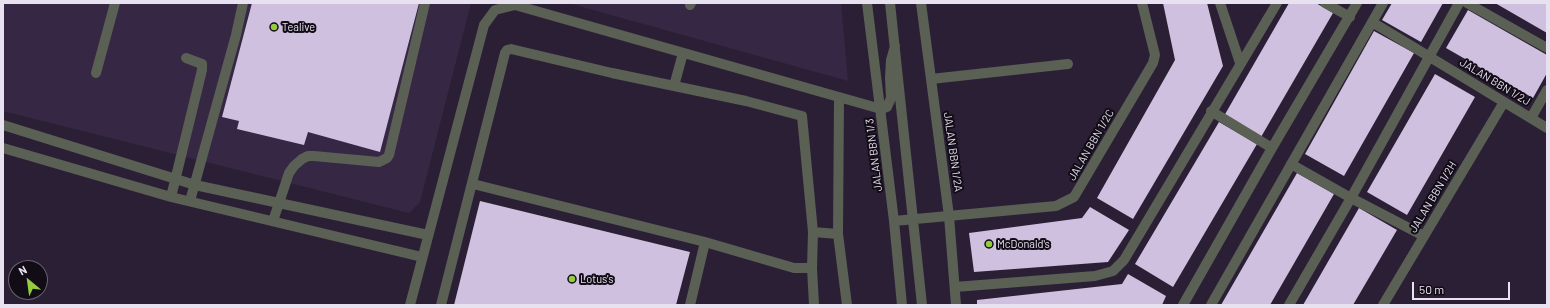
<!DOCTYPE html>
<html>
<head>
<meta charset="utf-8">
<style>
  body { margin:0 }
  #map { position:relative; width:1550px; height:308px; overflow:hidden; background:#2b1f36; font-family:Barlow,sans-serif }
  canvas { display:block }
  .frame { position:absolute; inset:0; border:4px solid #e8e1f0; pointer-events:none }
  .north { position:absolute; left:8px; top:260px; width:40px; height:40px; box-sizing:border-box; background:#110c16; border:1px solid #67616d; border-radius:50%; rotate:331deg; font-size:11px; font-weight:700; line-height:16px; text-align:center; color:#e8e1f0 }
  .north::after { content:''; display:block; margin:auto; width:14px; height:18px; background:#93cc3d; clip-path:polygon(50% 0,100% 100%,50% 72%,0 100%) }
  .scale { position:absolute; left:1412px; top:282px; width:98px; height:18px; box-sizing:border-box; border:2px solid #e8e1f0; border-top:0; padding-left:5px; font-size:12px; line-height:14px; white-space:nowrap; color:#e8e1f0; -webkit-text-stroke:3px #110c16; paint-order:stroke }
</style>
</head>
<body>
<div id="map">
<canvas width="1550" height="308"></canvas>
<div class="frame"></div>
<div class="north">N</div>
<div class="scale">50 m</div>
</div>
<script>
const context = document.querySelector('canvas').getContext('2d');
context.lineJoin = 'round';
function paint(path, color) { context.fillStyle = color; context.fill(path, 'evenodd'); }
const poly = rows => new Path2D(rows.map(r => 'M' + r).join(''));
function strokePath(path, color, width, dash) { context.strokeStyle = color; context.lineWidth = width; context.lineCap = dash ? 'butt' : 'round'; context.setLineDash(dash || []); context.stroke(path); }
function label(font, color, halo, rows, align = 'center') {
  context.font = font + ' Barlow,sans-serif'; context.lineWidth = 4; context.setLineDash([]); context.textBaseline = 'middle'; context.strokeStyle = halo; context.fillStyle = color; for (const [text, x, y, turn = 0] of rows) {
    context.save(); context.translate(x, y); context.rotate((+turn || 0) * Math.PI / 180); context.textAlign = isNaN(turn) ? turn : align; if (halo) context.strokeText(text, 0, 0); context.fillText(text, 0, 0); context.restore();
  }
}
const built = poly([
  [3,3,471,3,420,202,409,213,3,111],
  [568,3,841,3,848,81]
]);
const building = poly([
  [252,3,419,3,380,152,308,132,304,145,237,129,239,121,222,117],
  [1163,3,1207,3,1223,66,1133,219,1097,198,1175,60],
  [1289,3,1316,3,1333,13,1261,137,1224,116],
  [1392,3,1443,3,1421,42,1382,20],
  [1495,3,1547,3,1547,33],
  [1468,10,1547,55,1547,73,1533,98,1446,48],
  [1374,31,1414,53,1344,176,1305,154],
  [1435,74,1475,97,1407,215,1367,192],
  [1219,122,1257,144,1173,287,1135,264],
  [1297,173,1334,194,1270,305,1221,305],
  [480,201,690,252,676,305,454,305],
  [1090,207,1129,230,1108,262,974,272,969,233,1082,218],
  [1359,208,1397,230,1353,305,1303,305],
  [1128,274,1166,296,1162,305,977,305,977,300,1122,284]
]);
const minor = poly([
  [867,3,894,221,902,305],
  [890,3,922,305],
  [921,3,949,216,956,305],
  [1220,3,1240,63],
  [1325,3,1350,17],
  [1467,3,1547,48],
  [690,5,691,3],
  [1372,22,1547,128],
  [96,73,115,3],
  [931,79,1068,64],
  [674,86,683,53],
  [839,99,838,234,847,305],
  [1211,111,1272,148],
  [1531,118,1547,90],
  [3,125,195,185,428,235],
  [3,148,171,197,422,257],
  [1291,164,1351,198,1424,236],
  [171,197,202,70,202,64,186,58],
  [190,201,236,35,243,3],
  [273,221,289,173,294,166,302,159,308,156,314,156,379,162,387,158,389,155,425,3],
  [894,221,1056,206,1074,197,1153,63,1155,55,1142,3],
  [813,232,838,234],
  [812,268,814,305],
  [955,287,1095,276,1113,271,1124,260,1277,3],
  [410,305,484,25,495,10,515,5,881,109,887,107,891,98,890,78,891,60,895,46],
  [441,305,505,53,507,50,511,49,612,73,746,101,802,116,813,232,812,268,794,268,705,242,473,184],
  [690,305,705,242],
  [1183,305,1272,148,1357,3],
  [1211,305,1383,3],
  [1289,305,1351,198,1459,3],
  [1383,305,1504,102]
]);
const markers = [
  [274,27,4,"#93cc3d"],
  [989,244,4,"#93cc3d"],
  [572,279,4,"#93cc3d"]
];
const poiNames = [
  ["Tealive",282,27],
  ["McDonald's",997,244],
  ["Lotus's",580,279]
];
const streetNames = [
  ["JALAN BBN 1/2J",1495,82,31],
  ["JALAN BBN 1/2C",1091,145,-60],
  ["JALAN BBN 1/2A",953,152,82],
  ["JALAN BBN 1/3",874,155,-97],
  ["JALAN BBN 1/2H",1433,197,-59]
];
paint(built, '#362744');
paint(building, '#cec0de');
strokePath(minor, '#5a6054', 10);
for (const [x, y, r, color] of markers) { const dot = new Path2D(); dot.arc(x, y, r, 0, 2 * Math.PI); context.fillStyle = color; context.fill(dot); strokePath(dot, '#110c16', 1.5); }
label('11px', '#e8e1f0', '#110c16', poiNames, 'left');
label('11px', '#e8e1f0', '#110c16', streetNames);
</script>
</body>
</html>
